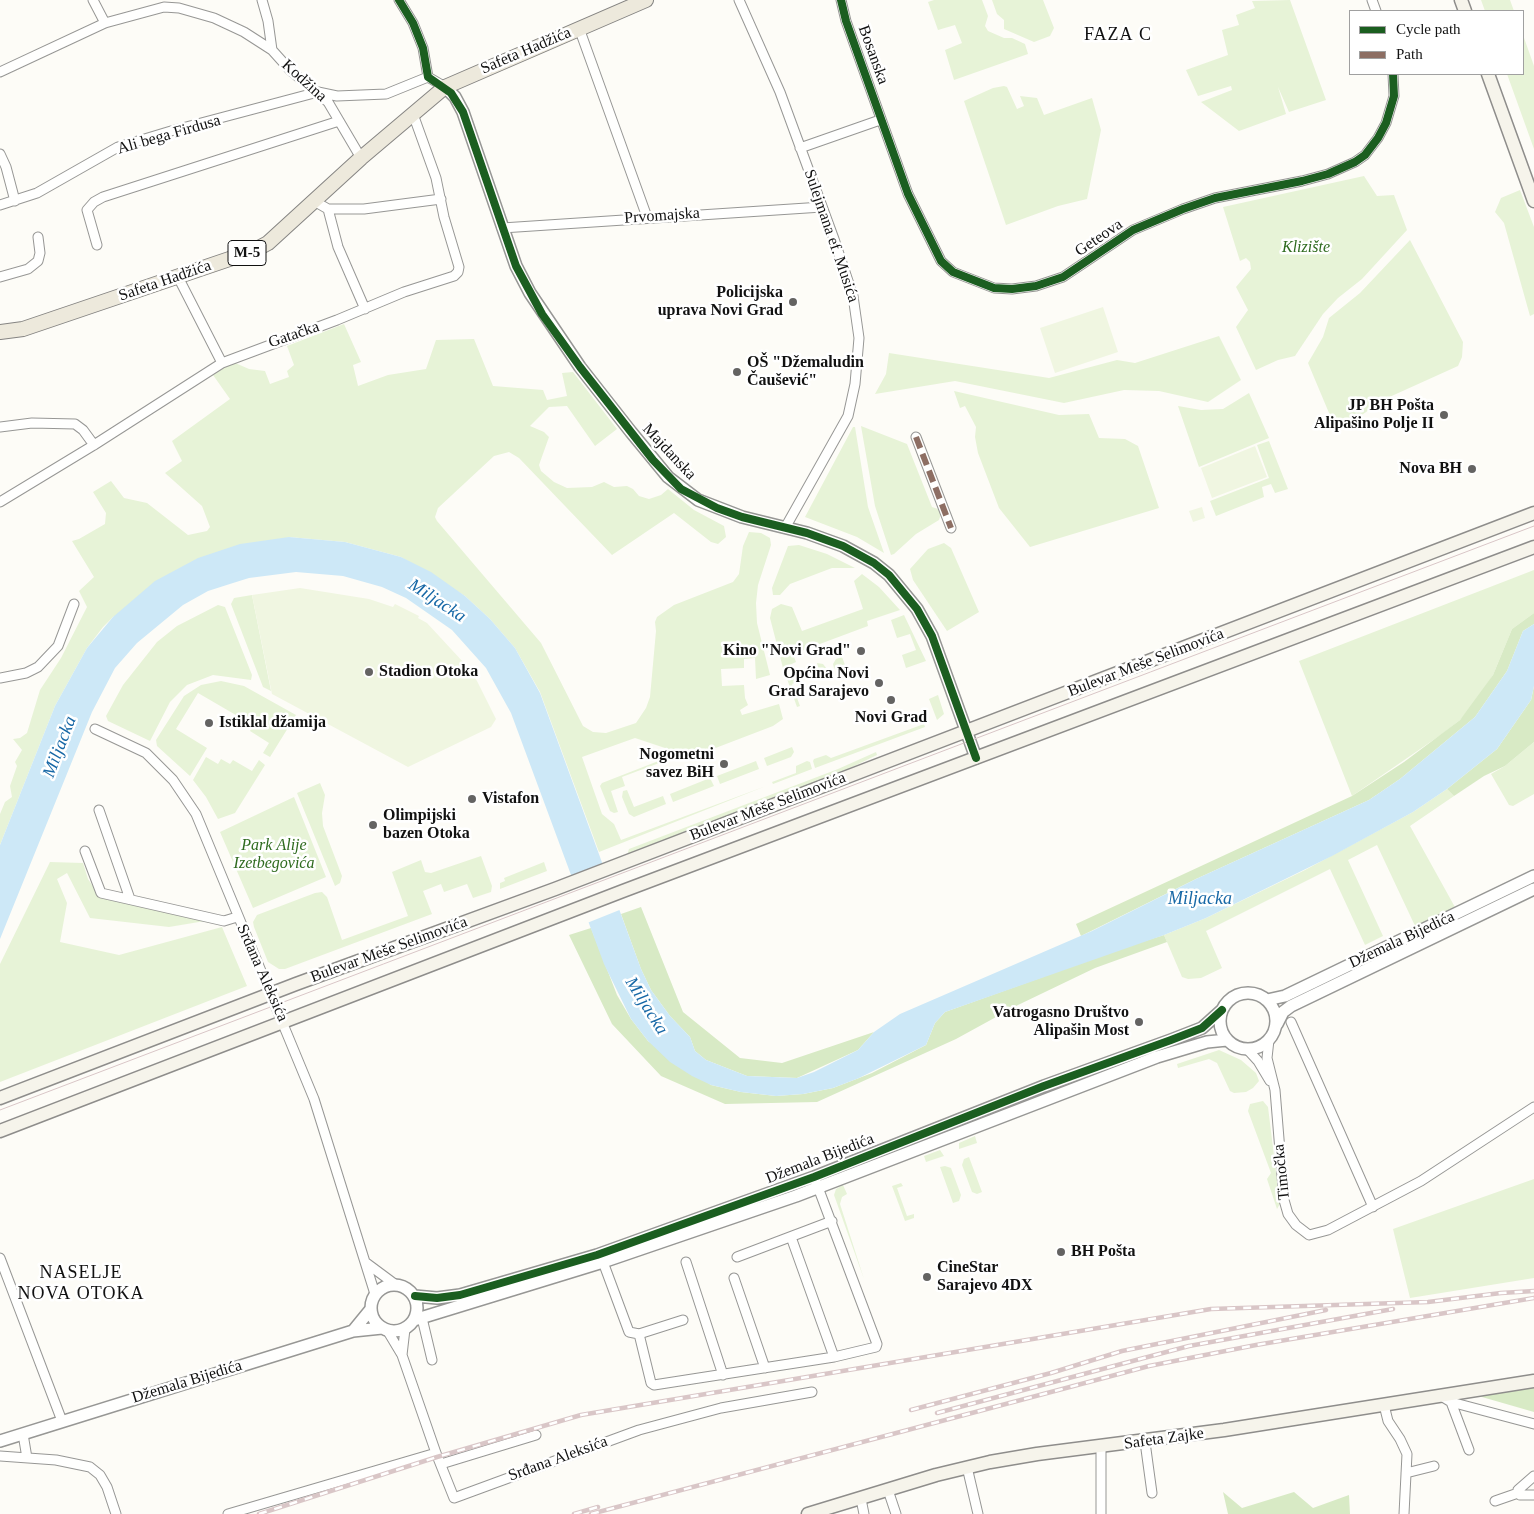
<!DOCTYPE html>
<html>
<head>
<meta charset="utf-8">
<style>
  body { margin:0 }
  #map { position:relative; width:1534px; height:1514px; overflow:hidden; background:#fdfcf7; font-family:"Times New Roman",serif }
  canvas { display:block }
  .legend { position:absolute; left:1349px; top:10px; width:175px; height:65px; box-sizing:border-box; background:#fff; border:1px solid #a0a0a0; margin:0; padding:6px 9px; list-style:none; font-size:15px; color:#111 }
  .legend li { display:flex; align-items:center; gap:10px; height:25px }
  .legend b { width:25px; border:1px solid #a0a0a0 }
</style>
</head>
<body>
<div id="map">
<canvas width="1534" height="1514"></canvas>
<ul class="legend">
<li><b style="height:6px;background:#1b5e20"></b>Cycle path</li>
<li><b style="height:6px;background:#8d6e63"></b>Path</li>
</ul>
</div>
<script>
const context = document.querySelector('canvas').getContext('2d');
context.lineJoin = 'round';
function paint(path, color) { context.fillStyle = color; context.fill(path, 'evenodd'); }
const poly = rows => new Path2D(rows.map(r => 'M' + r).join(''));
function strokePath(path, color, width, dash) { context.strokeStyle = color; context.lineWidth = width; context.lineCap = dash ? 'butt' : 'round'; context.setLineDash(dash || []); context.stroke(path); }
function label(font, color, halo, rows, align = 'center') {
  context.font = font + ' "Times New Roman",serif'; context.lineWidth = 5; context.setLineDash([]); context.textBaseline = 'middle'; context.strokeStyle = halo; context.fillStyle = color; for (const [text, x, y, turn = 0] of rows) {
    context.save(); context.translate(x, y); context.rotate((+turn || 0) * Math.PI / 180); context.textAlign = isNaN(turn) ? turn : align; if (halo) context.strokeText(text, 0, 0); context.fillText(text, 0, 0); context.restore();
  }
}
const green = poly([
  [934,0,982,0,988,16,985,26,988,31,1004,38,1012,38,1025,44,1028,54,954,80,945,50,962,43,955,25,938,30,928,2],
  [992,0,1043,0,1054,28,1050,36,1034,42,1004,29,1004,20,997,14],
  [1290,0,1326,100,1289,112,1278,87,1286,114,1239,131,1201,102,1232,90,1231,86,1198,96,1186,70,1228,55,1222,30,1239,25,1236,15,1255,8,1252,1],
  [1481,0,1510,0,1514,11,1485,11],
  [1523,35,1534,66,1534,149,1507,74,1523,74],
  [1004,86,1007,87,1017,109,1024,106,1020,96,1037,98,1044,115,1092,98,1101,130,1087,199,1058,206,1006,225,964,101,993,88],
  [1364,176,1377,196,1394,195,1407,230,1362,279,1338,298,1323,314,1295,356,1278,360,1256,370,1236,327,1248,310,1236,287,1251,269,1250,262,1246,258,1240,261,1223,207],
  [1520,190,1534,227,1534,314,1530,316,1504,223,1495,212,1501,198],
  [1410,240,1463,342,1462,357,1458,366,1385,399,1337,432,1308,363,1323,337,1329,318,1360,293],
  [344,324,361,362,353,365,358,386,388,375,426,369,436,340,474,339,493,386,543,390,547,400,567,396,562,373,573,372,617,429,595,446,567,406,549,407,530,426,544,432,549,437,539,465,541,471,554,482,567,488,592,487,604,482,614,487,627,486,633,489,639,496,649,499,661,495,668,489,694,510,724,526,726,537,718,544,711,542,674,513,612,555,519,458,509,452,494,456,438,508,435,517,437,521,541,643,583,726,593,732,606,733,636,723,646,708,650,697,656,631,655,622,657,617,674,605,733,582,739,574,743,546,749,532,761,533,770,538,771,545,758,585,756,603,757,623,770,675,756,679,755,658,744,659,744,668,721,669,722,686,744,685,745,698,748,705,740,710,742,715,779,704,783,719,773,726,692,757,635,738,582,757,602,814,614,824,621,840,766,786,599,852,540,692,515,648,490,619,465,596,401,557,345,542,289,537,113,617,103,627,87,648,55,706,0,845,0,814,5,802,12,797,10,786,17,766,15,762,22,750,13,739,20,738,27,733,40,690,61,658,87,607,79,591,94,577,72,541,79,539,105,524,106,513,93,492,111,481,124,498,147,503,188,535,207,531,210,527,202,506,165,473,182,461,172,441,230,399,213,375,233,362,249,369,265,371,270,384,289,377,287,371,294,365,287,346],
  [1219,336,1241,380,1208,402,1159,391,1124,390,1064,403,955,381,875,394,886,374,889,353,1049,378,1117,360,1135,363],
  [954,391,1059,415,1089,414,1099,438,1125,439,1138,446,1159,508,1030,547,999,508,978,453,975,437,976,427,965,406,960,408],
  [1249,393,1269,438,1199,467,1178,406,1201,410,1223,409],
  [861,426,907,444,932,507,938,509,941,514,939,520,916,534,894,554,891,555,875,506],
  [853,427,855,427,868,507,884,553,857,537,805,517],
  [1269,441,1288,489,1275,493,1271,484,1262,487,1264,497,1216,516,1210,501,1269,478,1257,445],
  [944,543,951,548,979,612,947,631,913,580,910,569,928,549],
  [799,545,827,554,855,568,832,568,790,584,780,595,773,595,772,588,788,546],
  [1534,570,1534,613,1512,629,1493,675,1477,701,1460,720,1442,734,1352,796,1299,661],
  [862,574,879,587,900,610,867,621,868,626,793,654,796,662,783,668,770,618,772,609,781,604,792,607,802,631,863,609,854,581],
  [252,595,271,691,263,687,231,604,234,598],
  [218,605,225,607,252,675,251,680,213,675,187,685,170,702,150,741,108,721,106,716,123,685,157,642,177,626],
  [904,615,926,661,906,668,902,655,916,650,910,634,897,638,891,620],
  [842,657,847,670,840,672,834,668,833,664,836,659],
  [817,663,823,664,827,669,826,678,823,679,821,673,792,684,800,706,797,707,786,676,789,675,791,680,819,670],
  [221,681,244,686,296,715,270,757,263,753,269,743,250,731,253,725,198,693,176,729,207,748,190,776,157,746,156,740,184,696,201,685],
  [938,695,944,714,937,720,929,699],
  [924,724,925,727,815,768,813,761,814,759,826,755,831,758],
  [1534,742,1534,794,1513,806,1509,805,1491,774,1505,766],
  [792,747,794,752,791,757,767,766,764,758],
  [876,752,877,755,848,769,627,855,629,849,838,769],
  [206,757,218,764,221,759,230,764,233,760,252,771,259,760,265,765,235,813,218,819,206,797,193,780],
  [661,760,667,760,622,777,625,786,611,791,618,812,614,813,610,811,600,786,602,783],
  [756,761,759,769,720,784,717,776],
  [807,761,810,762,812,769,773,784,772,782,796,773,796,766],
  [710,778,714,786,673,802,670,794],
  [320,783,325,795,322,813,323,826,342,876,340,883,335,886,297,793],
  [1447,789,1454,796,1410,826,1456,909,1416,928,1377,845,1348,860,1383,936,1365,945,1330,869,1206,931,1222,968,1201,978,1188,979,1182,977,1164,935,1206,918,1305,870,1413,812],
  [627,790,634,807,663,796,666,804,634,817,629,814,622,797,623,791],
  [294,797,326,877,253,908,220,832],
  [481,856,492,886,491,892,473,898,467,884,444,892,441,884,423,891,432,914,285,969,279,969,268,962,254,927,253,922,257,915,315,893,322,892,327,897,342,940,408,916,392,872,421,860,425,872,431,873],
  [50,862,83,863,88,879,101,898,205,921,169,927,90,918,67,873,57,879,67,903,60,942,119,955,222,927,247,986,0,1082,0,964],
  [544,862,547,871,500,889,500,883,505,881,504,878],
  [1219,1050,1241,1060,1256,1073,1259,1081,1253,1088,1246,1092,1234,1093,1230,1091,1217,1063,1209,1059,1178,1068,1177,1064],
  [1263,1101,1268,1107,1280,1204,1277,1209,1267,1179,1271,1173,1248,1111,1250,1104],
  [975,1136,977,1143,959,1149,959,1143],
  [940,1150,944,1156,926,1162,924,1156],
  [969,1157,982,1192,977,1194,972,1192,962,1165,964,1159],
  [945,1166,951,1168,961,1195,959,1201,953,1203,940,1167],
  [1534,1179,1534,1278,1410,1298,1393,1229],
  [901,1183,903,1186,897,1188,907,1216,914,1214,914,1218,905,1221,892,1186],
  [843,1185,847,1194,842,1197,840,1204,864,1279,834,1195,836,1189]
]);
const forest = poly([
  [1534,613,1534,624,1523,631,1507,671,1475,717,1400,779,1369,800,1196,879,1081,936,1076,924,1352,796,1404,762,1460,720,1493,675,1512,629],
  [1534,686,1534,742,1505,766,1484,776,1454,796,1447,789,1497,749,1531,700],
  [641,907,683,1012,740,1058,782,1063,874,1032,858,1050,797,1078,747,1076,706,1060,695,1051,690,1037,670,1016,651,990,641,969,621,914],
  [591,928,617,995,631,1019,648,1041,711,1085,741,1092,776,1096,803,1094,833,1088,872,1073,926,1045,935,1023,945,1012,1132,945,1164,935,1167,942,1095,968,1018,1005,956,1039,817,1102,725,1104,661,1076,612,1024,569,935],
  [1534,1387,1534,1412,1475,1395],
  [1223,1492,1242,1508,1294,1492,1313,1508,1349,1495,1350,1514,1228,1514]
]);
const pitch = poly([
  [1103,307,1118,352,1055,373,1040,328],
  [1255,446,1267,477,1212,498,1201,468],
  [1202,507,1205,518,1193,522,1189,511],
  [300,588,369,599,393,607,395,604,419,616,418,618,427,623,464,663,477,681,496,719,491,727,408,767,272,694,252,595]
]);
const water = poly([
  [289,537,345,542,401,557,431,572,465,596,490,619,515,648,540,693,641,969,651,990,670,1016,690,1037,695,1051,706,1060,747,1076,797,1078,814,1072,858,1050,874,1032,900,1014,1092,931,1196,879,1369,800,1400,779,1475,717,1507,671,1523,631,1534,624,1534,686,1531,700,1497,749,1447,789,1413,812,1332,856,1206,918,1164,935,945,1012,935,1023,926,1045,859,1078,833,1088,803,1094,776,1096,741,1092,711,1085,692,1076,670,1062,648,1041,631,1019,604,964,511,713,486,668,452,630,406,598,382,587,343,576,296,572,249,578,233,583,208,591,183,605,137,643,115,668,92,712,0,939,0,845,55,706,87,648,113,617,155,581,198,558,240,544]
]);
const pier = poly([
  [606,863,622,909,587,923,569,877]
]);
const minor = poly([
  [93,0,105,23],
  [262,0,268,21,272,50,290,70,328,102,361,158],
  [399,0,413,23,423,48,428,77,445,87],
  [739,0,780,92,834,239,853,296,859,338,855,384,848,416,785,528],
  [841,0,846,21,908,194,941,261,953,272,994,288,1012,289,1036,286,1063,277,1133,230,1183,209,1215,198,1302,181,1328,174,1355,162,1365,155,1378,138,1386,123,1394,96,1393,74],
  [1372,0,1376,11],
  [579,28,647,217],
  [0,72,105,23,164,7,179,8,214,18,244,32,272,50],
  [800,148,880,120],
  [0,154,6,167,15,201],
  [314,201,328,209,364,209,441,199],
  [0,205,37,193,118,147,171,131,318,92,337,96,386,94,428,77],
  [328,209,338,247,365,309],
  [502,228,822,207],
  [97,245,87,210,94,202,103,197,339,121],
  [0,277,28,269,38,261,40,253,38,237],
  [178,277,222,363],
  [0,427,32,423,75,424,83,430,94,445],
  [916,437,951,528],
  [0,502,94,445,222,363,337,320,404,292,454,276,458,272,459,267,444,217,436,178,413,114],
  [0,678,26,673,38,667,58,646,74,604],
  [95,729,146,753,173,780,196,814,314,1099,375,1294],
  [99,810,130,899],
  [85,851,101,893,224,921,237,917],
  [1291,1022,1373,1207],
  [1269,1040,1267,1058,1275,1090,1284,1200,1288,1214,1296,1225,1309,1235,1328,1230,1421,1181,1534,1107],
  [1247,1049,1258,1061,1270,1081],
  [791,1237,834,1357],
  [737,1257,832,1221],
  [0,1258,62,1421],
  [365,1262,396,1285],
  [603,1262,629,1332,639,1334,683,1320],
  [686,1262,723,1375],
  [734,1278,765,1368],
  [422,1318,432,1360],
  [387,1330,402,1355,436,1453,454,1498,639,1430,721,1408,812,1392],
  [639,1334,651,1383,654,1385,834,1357,876,1347,877,1344,816,1182],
  [402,1355,405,1329],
  [1441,1396,1451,1402,1534,1424],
  [1451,1402,1469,1450],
  [1384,1405,1388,1421,1400,1439,1407,1454,1404,1514],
  [23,1434,27,1458],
  [1145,1442,1152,1493],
  [0,1456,56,1460,90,1467,100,1475,107,1487,116,1514],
  [441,1464,536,1435],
  [967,1467,978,1514],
  [1406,1473,1434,1466],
  [1534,1476,1518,1490,1520,1495,1534,1495],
  [888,1490,896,1514],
  [861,1499,864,1514],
  [1495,1501,1518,1493],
  [228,1514,436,1453],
  [1101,1514,1101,1447]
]);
const tertiary = poly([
  [445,87,455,97,463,112,516,266,530,293,580,367,631,432,668,477,698,500,742,517,807,533,843,546,874,563,889,575,917,609,932,636,976,758],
  '1220 1021a28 28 0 1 1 56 0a28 28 0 1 1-56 0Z',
  [1267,1000,1285,996,1534,876],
  [1277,1024,1283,1012,1291,1006,1534,889],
  '371 1308a23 23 0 1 1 46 0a23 23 0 1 1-46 0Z',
  [415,1296,437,1298,460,1295,597,1255,814,1177,1044,1086,1171,1040,1202,1028,1222,1010],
  [414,1320,603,1262,796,1196,1157,1057,1207,1042,1227,1040],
  [353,1331,371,1309],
  [0,1441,353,1331,382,1328]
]);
const secondary = poly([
  [1461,0,1465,11],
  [1488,74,1534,201],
  [0,1098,296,984,555,889,1534,513],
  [0,1131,623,891,1534,547],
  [808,1514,936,1475,990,1462,1037,1454,1224,1430,1534,1381]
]);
const primary = poly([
  [0,332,23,329,253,251,268,243,361,158,445,87,646,0]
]);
const tram = poly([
  [0,1110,1534,526]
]);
const rail = poly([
  [911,1410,1051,1373,1122,1351,1326,1310],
  [937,1413,1189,1346,1393,1309],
  [259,1514,437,1457,581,1415,1211,1309,1428,1302,1501,1293,1534,1291],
  [574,1514,598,1507],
  [591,1514,1149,1366,1256,1345,1534,1298]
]);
const quiet = poly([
  [916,437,951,528]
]);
const cycleway = poly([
  [399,0,413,23,423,48,428,77,451,93,463,112,516,266,542,314,580,367,653,460,681,489,717,508,742,517,807,533,843,546,874,563,889,575,917,609,932,636,976,758],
  [841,0,846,21,908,194,941,261,953,272,994,288,1012,289,1036,286,1063,277,1133,230,1183,209,1215,198,1302,181,1328,174,1355,162,1365,155,1378,138,1386,123,1394,96,1393,74],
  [415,1296,437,1298,460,1295,597,1255,814,1177,1044,1086,1171,1040,1202,1028,1222,1010]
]);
const markers = [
  [793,302,5,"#646362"],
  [737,372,5,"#646362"],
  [1444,415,5,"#646362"],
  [1472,469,5,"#646362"],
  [861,651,5,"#646362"],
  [369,672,5,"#646362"],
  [879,683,5,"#646362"],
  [891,700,5,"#646362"],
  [209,723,5,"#646362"],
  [724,764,5,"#646362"],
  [472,799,5,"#646362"],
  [373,825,5,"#646362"],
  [1139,1022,5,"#646362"],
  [1061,1252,5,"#646362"],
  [927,1277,5,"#646362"]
];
const shields = [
  [247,253,38]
];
const shieldNames = [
  ["M-5",247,253]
];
const streetNames = [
  ["Safeta Hadžića",526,51,-23],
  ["Bosanska",873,55,70],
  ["Kodžina",304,81,42],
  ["Ali bega Firdusa",169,135,-16],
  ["Prvomajska",662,216,-4],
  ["Sulejmana ef. Musića",831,236,71],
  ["Geteova",1099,238,-34],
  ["Safeta Hadžića",165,281,-19],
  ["Gatačka",294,335,-19],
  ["Majdanska",669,452,47],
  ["Bulevar Meše Selimovića",1146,663,-21],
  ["Bulevar Meše Selimovića",768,807,-21],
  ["Džemala Bijedića",1402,940,-25],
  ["Bulevar Meše Selimovića",389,950,-20],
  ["Srđana Aleksića",262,973,66],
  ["Džemala Bijedića",820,1159,-21],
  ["Timočka",1282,1172,-96],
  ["Džemala Bijedića",187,1382,-17],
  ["Safeta Zajke",1164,1439,-8],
  ["Srđana Aleksića",558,1459,-20]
];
const parkNames = [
  ["Klizište",1306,248],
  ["Park Alije",274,846],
  ["Izetbegovića",274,864]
];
const poiNames = [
  ["Policijska",783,293],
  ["uprava Novi Grad",783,311],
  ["OŠ \"Džemaludin",747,363,"left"],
  ["Čaušević\"",747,381,"left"],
  ["JP BH Pošta",1434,406],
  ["Alipašino Polje II",1434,424],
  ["Nova BH",1462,469],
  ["Kino \"Novi Grad\"",851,651],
  ["Stadion Otoka",379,672,"left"],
  ["Općina Novi",869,674],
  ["Grad Sarajevo",869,692],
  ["Novi Grad",891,718,"center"],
  ["Istiklal džamija",219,723,"left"],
  ["Nogometni",714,755],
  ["savez BiH",714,773],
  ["Vistafon",482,799,"left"],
  ["Olimpijski",383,816,"left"],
  ["bazen Otoka",383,834,"left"],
  ["Vatrogasno Društvo",1129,1013],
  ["Alipašin Most",1129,1031],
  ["BH Pošta",1071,1252,"left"],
  ["CineStar",937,1268,"left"],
  ["Sarajevo 4DX",937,1286,"left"]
];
const neighbourhoodNames = [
  ["FAZA C",1118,35],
  ["NASELJE",81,1273],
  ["NOVA OTOKA",81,1294]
];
const waterNames = [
  ["Miljacka",437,601,33],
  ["Miljacka",60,747,-69],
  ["Miljacka",1200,899],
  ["Miljacka",646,1006,58]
];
paint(green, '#e7f3d7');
paint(forest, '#d8eac5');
paint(pitch, '#f0f6e1');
paint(water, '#cde8f7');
paint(pier, '#fdfcf7');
strokePath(minor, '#979795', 11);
strokePath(tertiary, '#979795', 14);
strokePath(secondary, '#8e8d8b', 15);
strokePath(primary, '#858482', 16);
strokePath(minor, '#fffffe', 9);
strokePath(tertiary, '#fffffe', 11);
strokePath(secondary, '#f6f4eb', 12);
strokePath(primary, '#ede9dc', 14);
strokePath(tram, '#d9c6c7', 1);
strokePath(rail, '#d9c6c7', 4.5);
strokePath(rail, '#fff', 2.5, [8]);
strokePath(quiet, '#8d6e63', 6, [12, 6]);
strokePath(cycleway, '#1b5e20', 8);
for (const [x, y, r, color] of markers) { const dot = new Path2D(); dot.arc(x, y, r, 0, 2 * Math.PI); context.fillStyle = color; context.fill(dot); strokePath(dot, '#fff', 2); }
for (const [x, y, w] of shields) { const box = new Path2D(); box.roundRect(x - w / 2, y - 12.5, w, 25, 4); context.fillStyle = '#fff'; context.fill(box); strokePath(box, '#111', 1); }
label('bold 15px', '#111', null, shieldNames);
label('16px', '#111', '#fff', streetNames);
label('italic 16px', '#2f6b1f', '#fff', parkNames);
label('bold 16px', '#111', '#fff', poiNames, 'right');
context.letterSpacing = '1px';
label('18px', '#111', '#fff', neighbourhoodNames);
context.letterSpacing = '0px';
label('italic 18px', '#1768a6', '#fff', waterNames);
</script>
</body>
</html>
